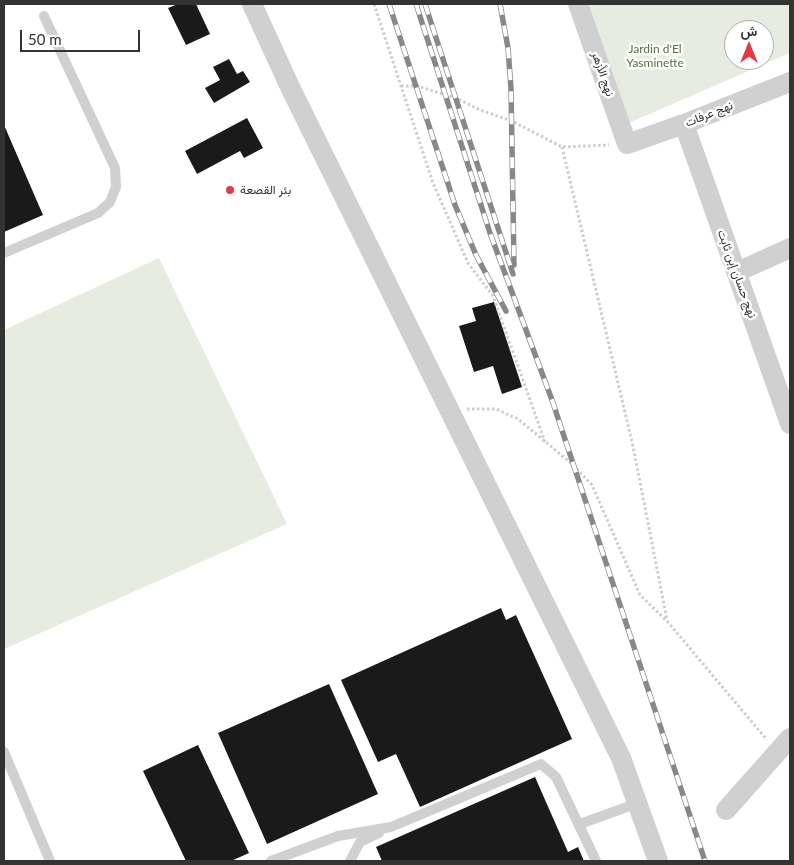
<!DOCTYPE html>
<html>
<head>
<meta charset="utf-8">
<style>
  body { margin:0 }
  #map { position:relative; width:794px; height:865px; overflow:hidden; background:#fff; font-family:Lato,Vazirmatn,sans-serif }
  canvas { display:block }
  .frame { position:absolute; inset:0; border:5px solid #333; pointer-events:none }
  .north { position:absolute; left:724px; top:20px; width:50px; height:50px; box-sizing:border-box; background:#fff; border:1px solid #adadad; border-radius:50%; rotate:0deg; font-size:14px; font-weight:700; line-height:20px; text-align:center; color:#333 }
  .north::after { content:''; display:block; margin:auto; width:18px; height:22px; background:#e63946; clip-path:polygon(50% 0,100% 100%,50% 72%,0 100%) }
  .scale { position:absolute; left:20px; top:30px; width:120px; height:22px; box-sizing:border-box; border:2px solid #333; border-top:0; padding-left:6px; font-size:15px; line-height:18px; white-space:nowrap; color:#333; -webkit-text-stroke:4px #fff; paint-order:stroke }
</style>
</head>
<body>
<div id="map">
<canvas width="794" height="865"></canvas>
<div class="frame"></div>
<div class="north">ش</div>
<div class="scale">50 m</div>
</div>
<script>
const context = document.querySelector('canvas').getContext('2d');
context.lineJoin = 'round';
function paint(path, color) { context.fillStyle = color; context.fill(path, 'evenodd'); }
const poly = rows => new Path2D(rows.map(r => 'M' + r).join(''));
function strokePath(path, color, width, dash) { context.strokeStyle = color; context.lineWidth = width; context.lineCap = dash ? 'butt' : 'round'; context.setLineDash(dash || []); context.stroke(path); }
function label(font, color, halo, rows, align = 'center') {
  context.font = font + ' Lato,Vazirmatn,sans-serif'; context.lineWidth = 5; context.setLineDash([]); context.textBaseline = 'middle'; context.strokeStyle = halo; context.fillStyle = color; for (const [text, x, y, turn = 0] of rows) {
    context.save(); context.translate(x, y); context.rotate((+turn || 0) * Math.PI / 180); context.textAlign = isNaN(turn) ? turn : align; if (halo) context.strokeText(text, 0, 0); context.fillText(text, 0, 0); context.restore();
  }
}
const green = poly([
  [580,4,790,4,790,53,624,125],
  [734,30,764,30,764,60,734,60],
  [159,258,287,524,4,649,4,330]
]);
const building = poly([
  [178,4,196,4,210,34,186,45,168,8],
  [229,59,237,74,243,71,250,82,214,103,205,88,220,80,213,67],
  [247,118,263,148,244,158,240,151,197,174,185,151],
  [4,125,43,215,4,232],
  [494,302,522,387,502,394,493,366,474,372,459,326,476,321,472,308],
  [501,608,506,620,516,615,572,739,420,807,396,754,378,762,341,680],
  [329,684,378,794,267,844,218,733],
  [198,745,249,853,231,861,186,861,143,771],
  [535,777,568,852,578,847,584,861,382,861,376,847]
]);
const path = poly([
  [374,4,433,183,468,263,493,296,545,442],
  [401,86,417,86,456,98,480,110,512,121,562,147,609,145],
  [562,147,633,446,667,620],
  [467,409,496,409,518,419,572,464,592,485,640,595,667,621,767,740]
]);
const service = poly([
  [4,253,98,213,110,202,116,187,115,168,44,16],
  [4,752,50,861],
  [580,824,638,803],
  [271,861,338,836,391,827,541,764,556,777,596,861],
  [350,861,360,842,379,833]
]);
const minor = poly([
  [252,4,290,87,621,758,658,861],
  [578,4,627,144,684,124,790,82],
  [684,124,790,424],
  [737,272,790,248],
  [726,810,790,738]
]);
const rail = poly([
  [389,4,455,205,476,255,506,311],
  [416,4,490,233,552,400,705,861],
  [425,4,513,274],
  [500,4,508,48,511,89,514,265]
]);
const markers = [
  [230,190,5,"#e63946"]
];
const parkNames = [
  ["Jardin d'El",655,49],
  ["Yasminette",655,63]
];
const streetNames = [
  ["نهج الأزهر",603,74,71],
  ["نهج عرفات",709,114,-22],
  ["نهج حسان إبن ثابت",737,274,70]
];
const poiNames = [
  ["بئر القصعة",240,190]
];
paint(green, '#e6ecdf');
paint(building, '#1a1a1a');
strokePath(path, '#cdcdcd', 3, [2.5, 2.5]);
strokePath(service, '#d0d0d0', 10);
strokePath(minor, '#d0d0d0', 20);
strokePath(rail, '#888', 5.5);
strokePath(rail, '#fff', 4, [11]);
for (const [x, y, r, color] of markers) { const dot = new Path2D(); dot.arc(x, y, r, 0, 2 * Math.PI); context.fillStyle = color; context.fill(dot); strokePath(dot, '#fff', 2); }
label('12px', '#56703f', '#fff', parkNames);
label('12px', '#333', '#fff', streetNames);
label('12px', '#333', '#fff', poiNames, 'left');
</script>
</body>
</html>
